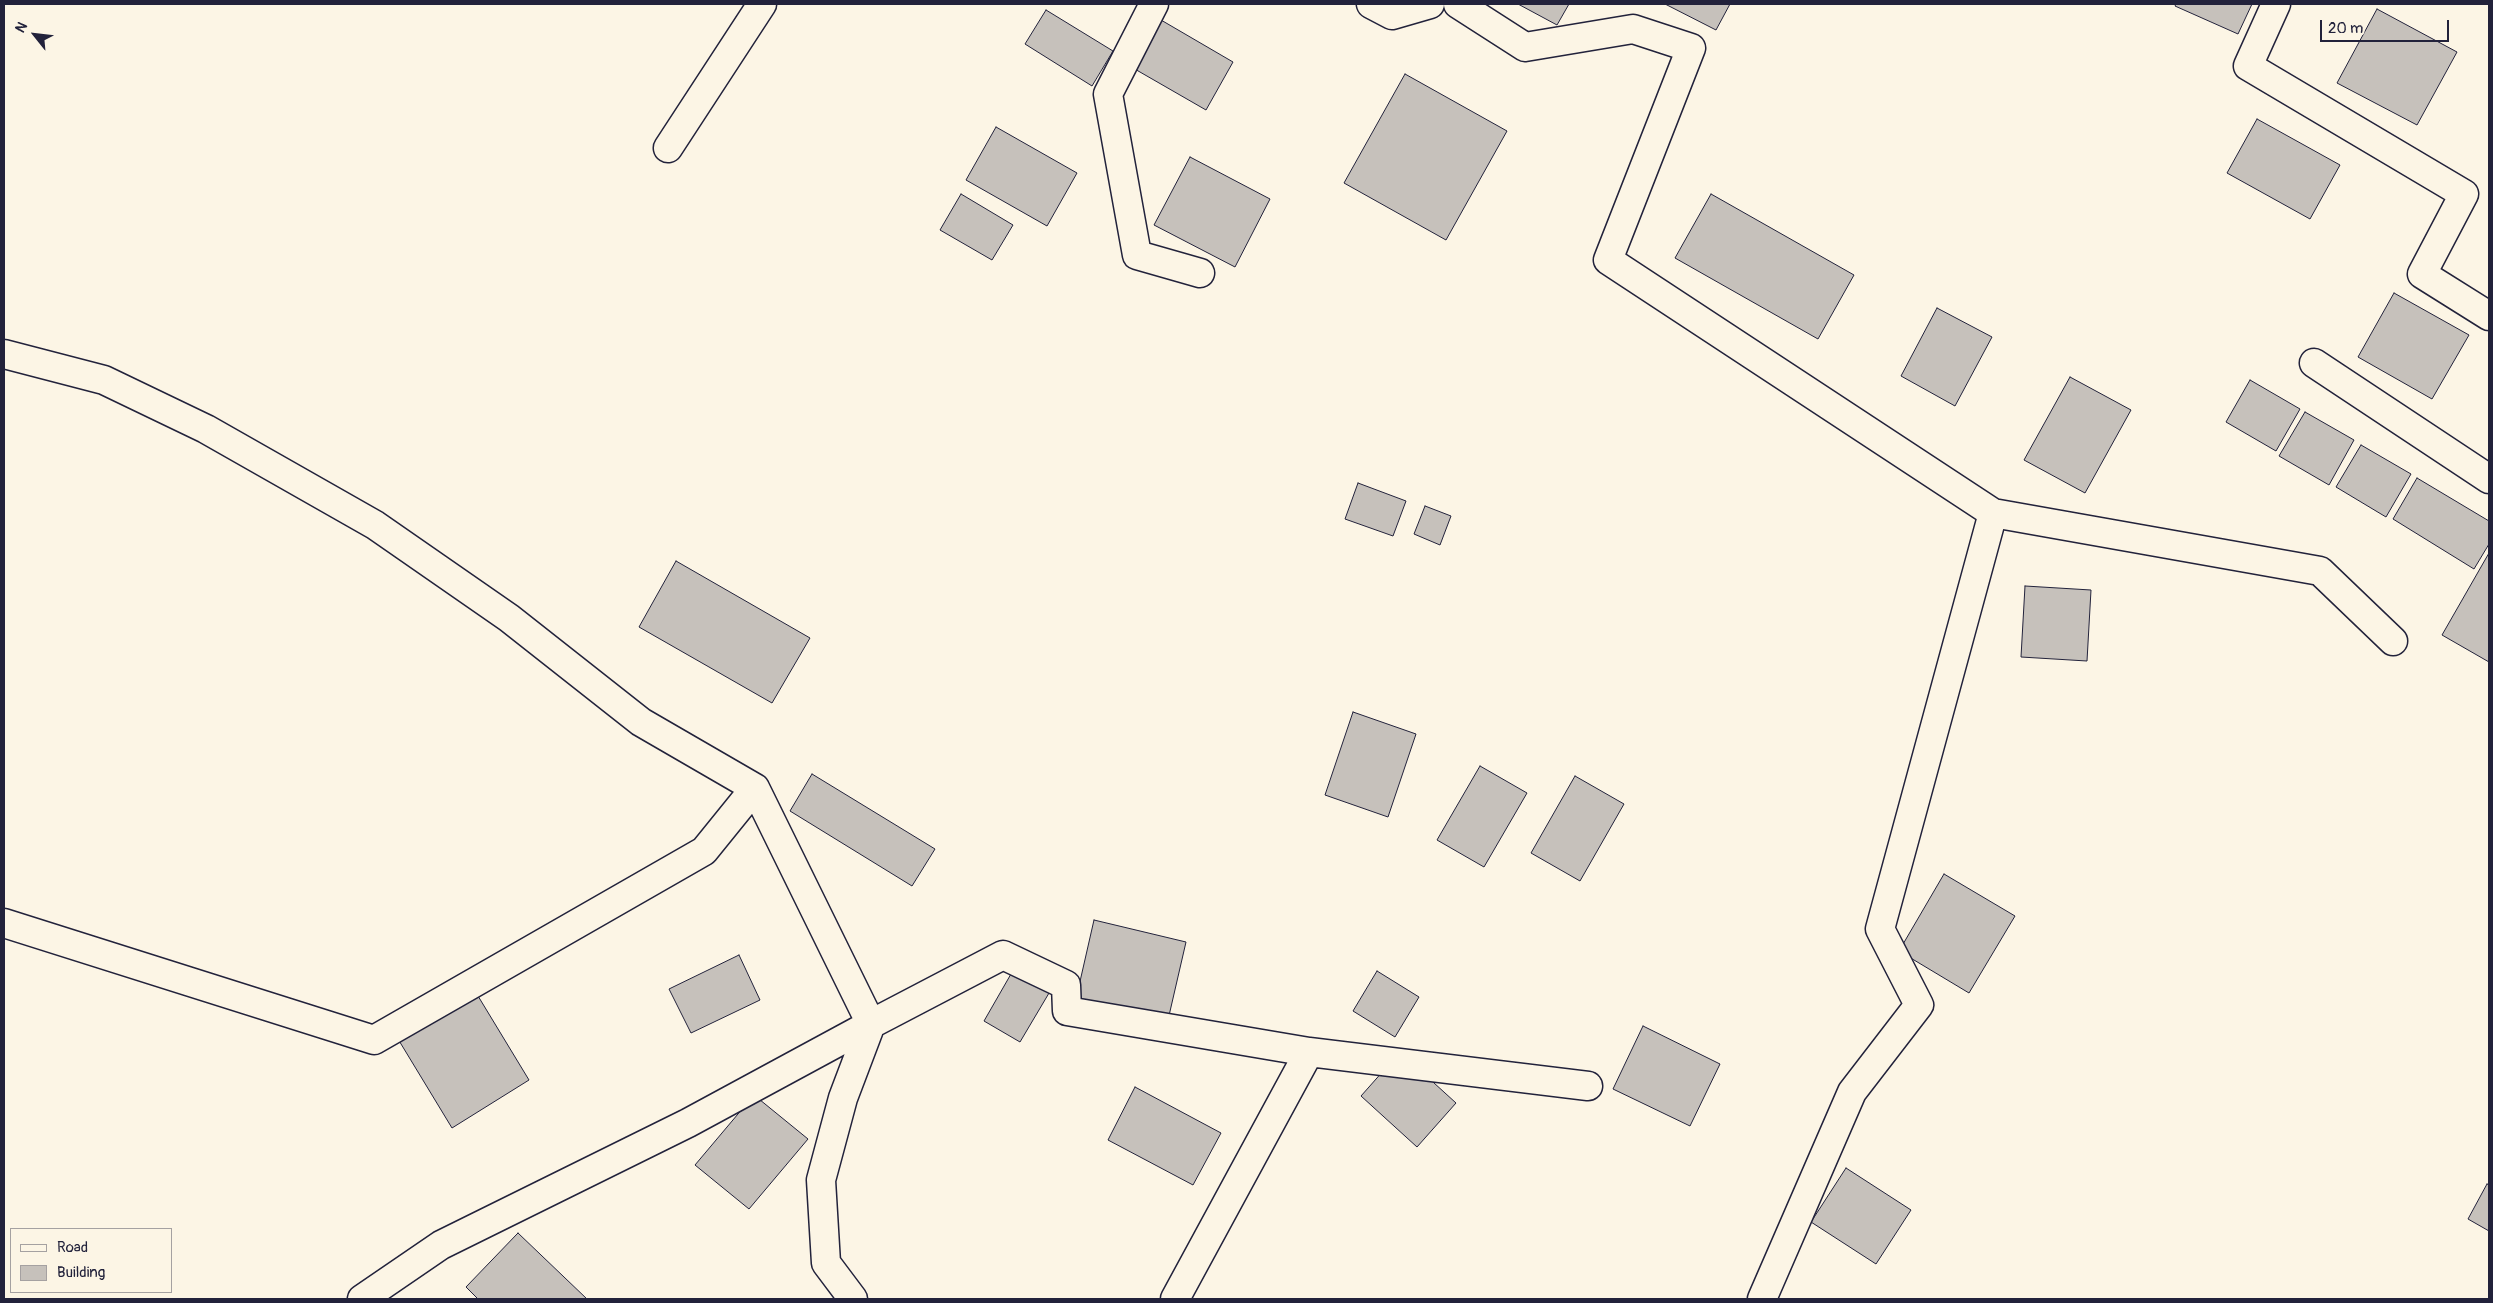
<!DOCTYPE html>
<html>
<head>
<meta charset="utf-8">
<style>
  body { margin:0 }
  #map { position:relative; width:2493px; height:1303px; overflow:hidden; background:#fcf5e5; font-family:Pangolin,sans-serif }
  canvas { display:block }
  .frame { position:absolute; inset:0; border:5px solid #22223b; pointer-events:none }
  .legend { position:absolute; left:10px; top:1228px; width:162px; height:65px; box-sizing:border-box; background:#fcf5e5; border:1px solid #a5a1a1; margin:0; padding:6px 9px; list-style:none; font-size:15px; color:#22223b }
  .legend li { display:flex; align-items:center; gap:10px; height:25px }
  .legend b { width:25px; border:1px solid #a5a1a1 }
  .north { position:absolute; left:10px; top:10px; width:50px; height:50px; -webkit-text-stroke:4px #fcf5e5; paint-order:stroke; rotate:299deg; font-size:14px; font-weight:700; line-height:20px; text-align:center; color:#22223b }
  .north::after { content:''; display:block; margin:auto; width:18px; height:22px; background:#22223b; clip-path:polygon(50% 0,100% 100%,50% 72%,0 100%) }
  .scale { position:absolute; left:2320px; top:20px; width:129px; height:22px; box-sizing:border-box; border:2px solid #22223b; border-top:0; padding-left:6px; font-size:15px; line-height:18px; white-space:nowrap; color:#22223b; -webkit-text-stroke:4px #fcf5e5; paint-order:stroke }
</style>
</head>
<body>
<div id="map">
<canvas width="2493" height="1303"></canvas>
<div class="frame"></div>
<ul class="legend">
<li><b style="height:6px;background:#fcf5e5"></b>Road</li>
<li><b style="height:14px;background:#c6c1bb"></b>Building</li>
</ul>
<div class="north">N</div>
<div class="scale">20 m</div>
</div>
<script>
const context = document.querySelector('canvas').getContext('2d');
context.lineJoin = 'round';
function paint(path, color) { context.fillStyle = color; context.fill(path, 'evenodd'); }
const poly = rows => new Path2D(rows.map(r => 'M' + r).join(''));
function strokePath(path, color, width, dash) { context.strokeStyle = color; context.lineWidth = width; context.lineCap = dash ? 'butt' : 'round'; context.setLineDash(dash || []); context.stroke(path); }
const building = poly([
  [1518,4,1569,4,1557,25,1518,4],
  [1665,4,1730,4,1716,30,1665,4],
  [2176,4,2252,4,2238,34,2175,6,2176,4],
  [2377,9,2457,52,2417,125,2337,83,2377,9],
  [1046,10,1113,51,1092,86,1025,44,1046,10],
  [1161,20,1233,62,1206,110,1133,68,1161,20],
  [1405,74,1507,131,1446,240,1344,183,1405,74],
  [2257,119,2340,165,2310,219,2227,173,2257,119],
  [996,127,1077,173,1047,226,966,180,996,127],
  [1190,157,1270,199,1235,267,1154,225,1190,157],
  [961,194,1013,225,992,260,940,230,961,194],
  [1711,194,1854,275,1818,339,1675,258,1711,194],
  [2394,293,2469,335,2432,399,2358,357,2394,293],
  [1937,308,1992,337,1955,406,1901,376,1937,308],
  [2070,377,2131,410,2085,493,2024,460,2070,377],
  [2250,380,2300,409,2276,451,2226,422,2250,380],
  [2305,412,2354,440,2329,485,2279,456,2305,412],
  [2361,445,2411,474,2386,517,2336,487,2361,445],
  [2417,478,2489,521,2489,544,2474,569,2393,519,2417,478],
  [1358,483,1406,501,1393,536,1345,519,1358,483],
  [1425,506,1451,516,1440,545,1414,534,1425,506],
  [2489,553,2489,662,2442,635,2489,553],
  [676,561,810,638,772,703,639,627,676,561],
  [2025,586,2091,590,2087,661,2021,657,2025,586],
  [1353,712,1416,734,1388,817,1325,795,1353,712],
  [1480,766,1527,793,1484,867,1437,840,1480,766],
  [812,774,935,849,912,886,790,811,812,774],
  [1575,776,1624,804,1580,881,1531,853,1575,776],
  [1944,874,2015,916,1969,993,1899,951,1944,874],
  [1094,920,1186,942,1168,1020,1076,999,1094,920],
  [739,955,760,1000,691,1033,669,989,739,955],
  [1015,967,1052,988,1020,1042,984,1021,1015,967],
  [1377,971,1419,997,1395,1037,1353,1011,1377,971],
  [475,991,529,1080,452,1128,398,1039,475,991],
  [1643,1026,1720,1064,1690,1126,1613,1089,1643,1026],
  [1400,1052,1456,1103,1417,1147,1361,1096,1400,1052],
  [1135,1087,1221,1133,1193,1185,1108,1140,1135,1087],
  [754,1095,808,1139,749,1209,695,1165,754,1095],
  [1846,1168,1911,1210,1876,1264,1811,1222,1846,1168],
  [2487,1184,2489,1185,2489,1231,2468,1219,2487,1184],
  [518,1233,587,1299,478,1299,466,1287,518,1233]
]);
const minor = poly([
  [1154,4,1108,94,1137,255,1200,273],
  [1371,4,1392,15,1430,4],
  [1458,4,1525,47,1633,29,1691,48,1608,260,1993,513],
  [2276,4,2248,66,2464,194,2422,274,2489,316],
  [668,148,762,4],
  [4,354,104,380,206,429,375,525,509,618,641,722,755,788],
  [2314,363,2489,479],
  [4,923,374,1040,704,851,755,788,871,1024,688,1123,441,1245,362,1299],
  [1309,1052,1588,1086],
  [853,1299,826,1263,821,1180,843,1098,871,1024,1003,955,1066,985,1067,1011,1309,1052,1175,1299],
  [1762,1299,1852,1092,1919,1005,1880,929,1993,513,2320,571,2393,641]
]);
paint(building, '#c6c1bb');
strokePath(building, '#22223b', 1);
strokePath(minor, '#22223b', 31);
strokePath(minor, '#fcf5e5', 28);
</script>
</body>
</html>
